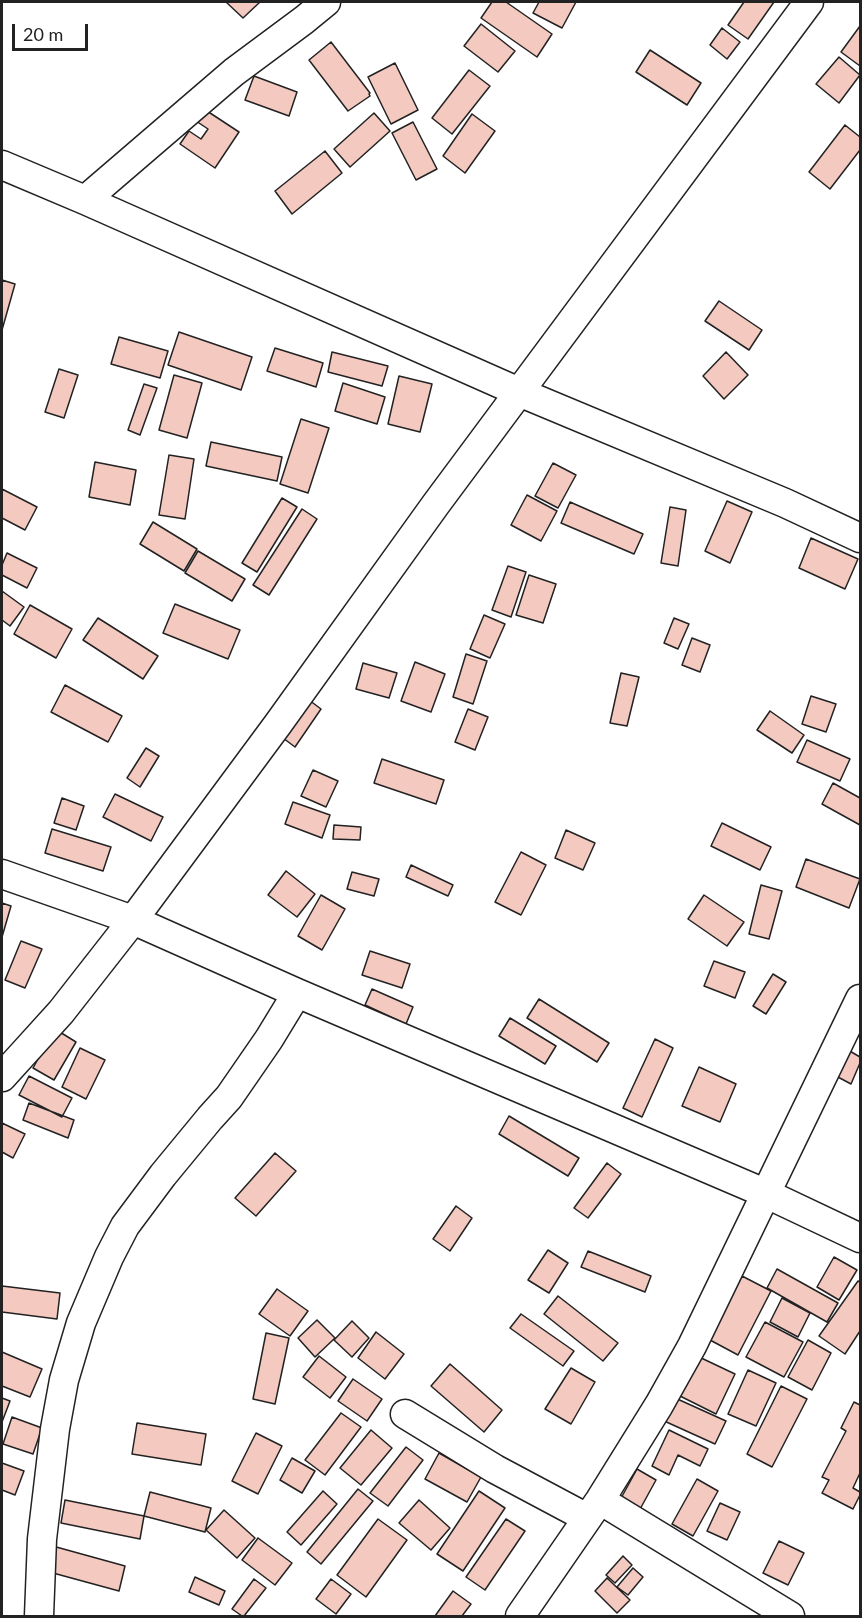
<!DOCTYPE html>
<html>
<head>
<meta charset="utf-8">
<style>
  body { margin:0 }
  #map { position:relative; width:862px; height:1618px; overflow:hidden; background:#fff; font-family:Lato,sans-serif }
  canvas { display:block }
  .frame { position:absolute; inset:0; border:3px solid #222; pointer-events:none }
  .scale { position:absolute; left:12px; top:24px; width:76px; height:27px; box-sizing:border-box; border:3px solid #222; border-top:0; padding-left:8px; font-size:18px; line-height:21px; white-space:nowrap; color:#222; -webkit-text-stroke:4px #fff; paint-order:stroke }
</style>
</head>
<body>
<div id="map">
<canvas width="862" height="1618"></canvas>
<div class="frame"></div>
<div class="scale">20 m</div>
</div>
<script>
const context = document.querySelector('canvas').getContext('2d');
context.lineJoin = 'round';
function paint(path, color) { context.fillStyle = color; context.fill(path, 'evenodd'); }
const poly = rows => new Path2D(rows.map(r => 'M' + r).join(''));
function strokePath(path, color, width, dash) { context.strokeStyle = color; context.lineWidth = width; context.lineCap = dash ? 'butt' : 'round'; context.setLineDash(dash || []); context.stroke(path); }
const building = poly([
  [226,2,260,2,243,18,226,2],
  [492,2,506,2,552,34,537,57,481,18,492,2],
  [539,2,576,2,562,28,533,13,539,2],
  [744,2,774,2,748,39,728,25,744,2],
  [481,24,515,51,498,72,464,46,481,24],
  [860,26,860,66,841,52,860,26],
  [722,28,740,42,727,59,710,45,722,28],
  [331,42,370,93,369,94,370,96,348,111,309,60,331,42],
  [650,50,701,83,687,105,636,72,650,50],
  [839,57,860,75,839,103,816,84,839,57],
  [395,63,418,110,391,124,368,77,395,63],
  [469,70,490,86,452,134,432,118,469,70],
  [254,76,297,92,289,116,245,100,254,76],
  [204,109,239,132,215,168,180,144,189,131,201,139,208,129,196,121,204,109],
  [374,113,390,131,350,167,334,149,374,113],
  [472,114,495,131,465,173,443,156,472,114],
  [413,122,437,169,416,180,392,133,413,122],
  [845,125,860,137,860,150,830,189,809,172,845,125],
  [325,151,342,173,292,214,275,191,325,151],
  [2,280,15,284,2,330,2,280],
  [719,301,762,330,749,350,705,321,719,301],
  [179,332,252,357,241,390,168,365,179,332],
  [119,337,168,351,160,378,111,364,119,337],
  [275,348,323,363,316,387,267,371,275,348],
  [332,352,388,366,382,386,328,372,332,352],
  [726,352,748,375,724,399,703,376,726,352],
  [59,369,78,375,64,418,45,412,59,369],
  [174,375,202,383,187,438,159,430,174,375],
  [399,376,432,384,420,432,388,424,399,376],
  [343,383,385,397,377,424,335,411,343,383],
  [144,384,157,388,140,435,128,430,144,384],
  [301,419,329,428,308,493,280,484,301,419],
  [211,442,282,457,277,481,206,466,211,442],
  [169,455,194,459,185,519,159,515,169,455],
  [95,462,136,470,130,505,89,497,95,462],
  [553,463,576,475,558,508,535,496,553,463],
  [2,489,37,507,25,530,2,518,2,489],
  [527,495,557,511,541,541,511,525,527,495],
  [282,498,297,507,257,572,242,563,282,498],
  [727,501,752,512,730,563,705,551,727,501],
  [570,502,643,534,634,554,561,523,570,502],
  [670,507,686,510,678,566,661,563,670,507],
  [302,509,317,519,269,595,253,585,302,509],
  [153,522,197,549,184,571,140,544,153,522],
  [811,538,858,559,845,589,799,568,811,538],
  [198,551,245,579,232,601,185,573,198,551],
  [7,553,37,568,27,588,2,575,2,565,7,553],
  [508,566,526,572,511,617,492,610,508,566],
  [529,575,556,584,543,623,516,615,529,575],
  [2,591,24,607,10,626,2,620,2,591],
  [175,604,240,630,228,659,163,633,175,604],
  [30,605,72,629,56,658,14,634,30,605],
  [484,615,505,624,490,658,470,649,484,615],
  [98,618,158,656,143,679,83,640,98,618],
  [674,618,689,624,678,649,664,643,674,618],
  [692,638,710,645,700,672,682,665,692,638],
  [466,654,487,661,473,704,453,697,466,654],
  [415,662,445,674,431,712,401,701,415,662],
  [363,663,397,673,389,698,356,689,363,663],
  [621,673,639,677,627,726,610,723,621,673],
  [65,685,122,716,108,742,51,712,65,685],
  [811,696,836,704,826,732,802,724,811,696],
  [309,700,321,709,295,747,283,738,309,700],
  [468,709,488,717,475,750,455,742,468,709],
  [770,711,804,735,792,753,757,730,770,711],
  [807,740,850,759,840,781,797,762,807,740],
  [146,748,159,756,140,787,127,778,146,748],
  [382,759,444,780,436,804,374,783,382,759],
  [313,770,338,781,326,807,301,796,313,770],
  [833,783,860,798,860,825,822,804,833,783],
  [115,794,163,817,151,841,103,817,115,794],
  [62,798,84,806,76,830,54,823,62,798],
  [293,802,330,815,322,838,285,824,293,802],
  [722,823,771,847,760,870,711,846,722,823],
  [334,825,361,827,360,840,333,839,334,825],
  [52,829,111,847,103,871,45,853,52,829],
  [566,830,595,843,583,870,555,858,566,830],
  [521,852,546,865,521,915,495,902,521,852],
  [806,859,860,879,849,908,796,887,806,859],
  [411,865,453,885,448,896,406,877,411,865],
  [286,871,315,894,297,917,268,895,286,871],
  [352,872,379,879,374,896,347,889,352,872],
  [761,885,782,891,769,939,749,934,761,885],
  [321,895,345,909,322,950,298,936,321,895],
  [704,895,744,922,727,946,688,919,704,895],
  [2,903,11,906,2,937,2,903],
  [21,941,42,949,25,988,5,980,21,941],
  [370,951,410,964,402,988,362,975,370,951],
  [714,961,745,972,735,998,704,986,714,961],
  [773,974,786,982,766,1014,753,1006,773,974],
  [372,989,413,1007,406,1024,365,1005,372,989],
  [539,999,609,1043,597,1062,527,1018,539,999],
  [510,1018,556,1046,545,1064,499,1036,510,1018],
  [55,1029,76,1042,54,1080,33,1068,55,1029],
  [655,1039,673,1048,642,1117,623,1108,655,1039],
  [80,1048,105,1060,86,1099,62,1087,80,1048],
  [848,1050,860,1057,860,1063,851,1084,836,1076,848,1050],
  [699,1067,736,1084,720,1122,682,1106,699,1067],
  [29,1076,72,1098,62,1117,19,1095,29,1076],
  [29,1103,74,1120,68,1138,23,1120,29,1103],
  [509,1116,579,1158,568,1176,499,1134,509,1116],
  [2,1123,25,1134,13,1158,2,1152,2,1123],
  [275,1153,296,1171,256,1216,235,1198,275,1153],
  [607,1163,621,1174,588,1218,574,1208,607,1163],
  [456,1206,472,1218,450,1251,433,1239,456,1206],
  [548,1250,568,1263,549,1293,528,1280,548,1250],
  [588,1251,651,1276,645,1292,581,1267,588,1251],
  [834,1257,857,1270,839,1300,817,1287,834,1257],
  [777,1269,838,1303,827,1322,767,1288,777,1269],
  [742,1276,771,1291,738,1355,710,1340,742,1276],
  [858,1281,860,1282,860,1331,845,1354,819,1336,858,1281],
  [2,1286,60,1293,57,1319,2,1312,2,1286],
  [277,1289,308,1311,290,1336,259,1314,277,1289],
  [558,1296,618,1343,603,1361,544,1314,558,1296],
  [782,1298,810,1313,798,1337,770,1322,782,1298],
  [521,1314,574,1351,563,1366,510,1328,521,1314],
  [317,1320,335,1338,315,1357,298,1338,317,1320],
  [352,1321,369,1338,352,1357,334,1340,352,1321],
  [765,1322,803,1342,784,1377,746,1357,765,1322],
  [376,1332,404,1354,385,1379,358,1358,376,1332],
  [266,1333,289,1338,275,1404,253,1399,266,1333],
  [808,1340,831,1353,812,1390,788,1377,808,1340],
  [2,1352,42,1369,30,1397,2,1386,2,1352],
  [319,1356,346,1377,330,1398,303,1377,319,1356],
  [697,1356,735,1374,716,1414,678,1395,697,1356],
  [450,1364,502,1410,484,1432,431,1386,450,1364],
  [571,1368,595,1382,571,1424,545,1409,571,1368],
  [748,1370,776,1383,756,1426,728,1414,748,1370],
  [353,1379,382,1399,367,1421,338,1401,353,1379],
  [781,1386,807,1399,772,1467,747,1454,781,1386],
  [673,1397,726,1421,715,1444,662,1420,673,1397],
  [2,1398,10,1401,2,1422,2,1398],
  [854,1402,860,1405,860,1473,853,1488,860,1492,860,1495,853,1509,822,1493,829,1480,822,1477,846,1431,841,1428,854,1402],
  [341,1413,361,1427,325,1475,305,1460,341,1413],
  [12,1417,42,1428,33,1454,3,1444,12,1417],
  [137,1423,206,1434,201,1465,132,1454,137,1423],
  [371,1430,392,1448,361,1485,340,1468,371,1430],
  [669,1430,708,1449,700,1466,678,1455,669,1475,652,1466,669,1430],
  [256,1433,282,1446,258,1494,232,1481,256,1433],
  [406,1447,423,1460,388,1506,370,1493,406,1447],
  [439,1453,481,1477,467,1502,425,1479,439,1453],
  [292,1458,315,1471,302,1493,280,1480,292,1458],
  [2,1463,24,1471,15,1495,2,1490,2,1463],
  [637,1469,656,1480,639,1511,620,1500,637,1469],
  [697,1479,718,1491,693,1536,672,1524,697,1479],
  [358,1489,373,1501,321,1564,307,1552,358,1489],
  [323,1491,337,1504,301,1545,287,1532,323,1491],
  [479,1491,505,1508,463,1571,437,1554,479,1491],
  [150,1492,211,1508,205,1532,144,1516,150,1492],
  [65,1500,144,1516,140,1539,61,1523,65,1500],
  [419,1500,450,1528,431,1550,399,1523,419,1500],
  [720,1503,740,1512,727,1540,707,1531,720,1503],
  [224,1510,255,1538,237,1558,206,1530,224,1510],
  [378,1519,407,1540,366,1597,337,1575,378,1519],
  [506,1519,525,1531,485,1590,466,1577,506,1519],
  [258,1538,292,1563,275,1585,242,1560,258,1538],
  [779,1541,804,1553,788,1585,763,1573,779,1541],
  [49,1545,125,1566,119,1591,42,1570,49,1545],
  [623,1556,632,1565,615,1583,606,1575,623,1556],
  [633,1568,643,1577,628,1595,617,1587,633,1568],
  [195,1577,225,1591,219,1605,189,1592,195,1577],
  [607,1578,630,1600,617,1613,595,1591,607,1578],
  [254,1579,266,1588,244,1616,242,1616,232,1609,254,1579],
  [331,1579,351,1594,336,1614,316,1599,331,1579],
  [453,1591,471,1604,462,1616,435,1616,453,1591]
]);
const minor = poly([
  [2,165,85,200,519,392,785,503,860,538],
  [85,200,234,72,304,20,326,2],
  [2,874,133,920,297,993,767,1194,860,1238],
  [2,1077,61,1012,133,920,278,724,436,504,809,2],
  [405,1414,495,1469,587,1518],
  [600,1500,790,1616],
  [39,1616,42,1539,55,1429,64,1380,81,1323,109,1257,125,1226,163,1175,210,1118,229,1097,269,1039,297,993],
  [520,1616,600,1500,659,1405,692,1346,860,999]
]);
paint(building, '#f3c9c0');
strokePath(building, '#222', 1.5);
strokePath(minor, '#222', 31);
strokePath(minor, '#fff', 28);
</script>
</body>
</html>
